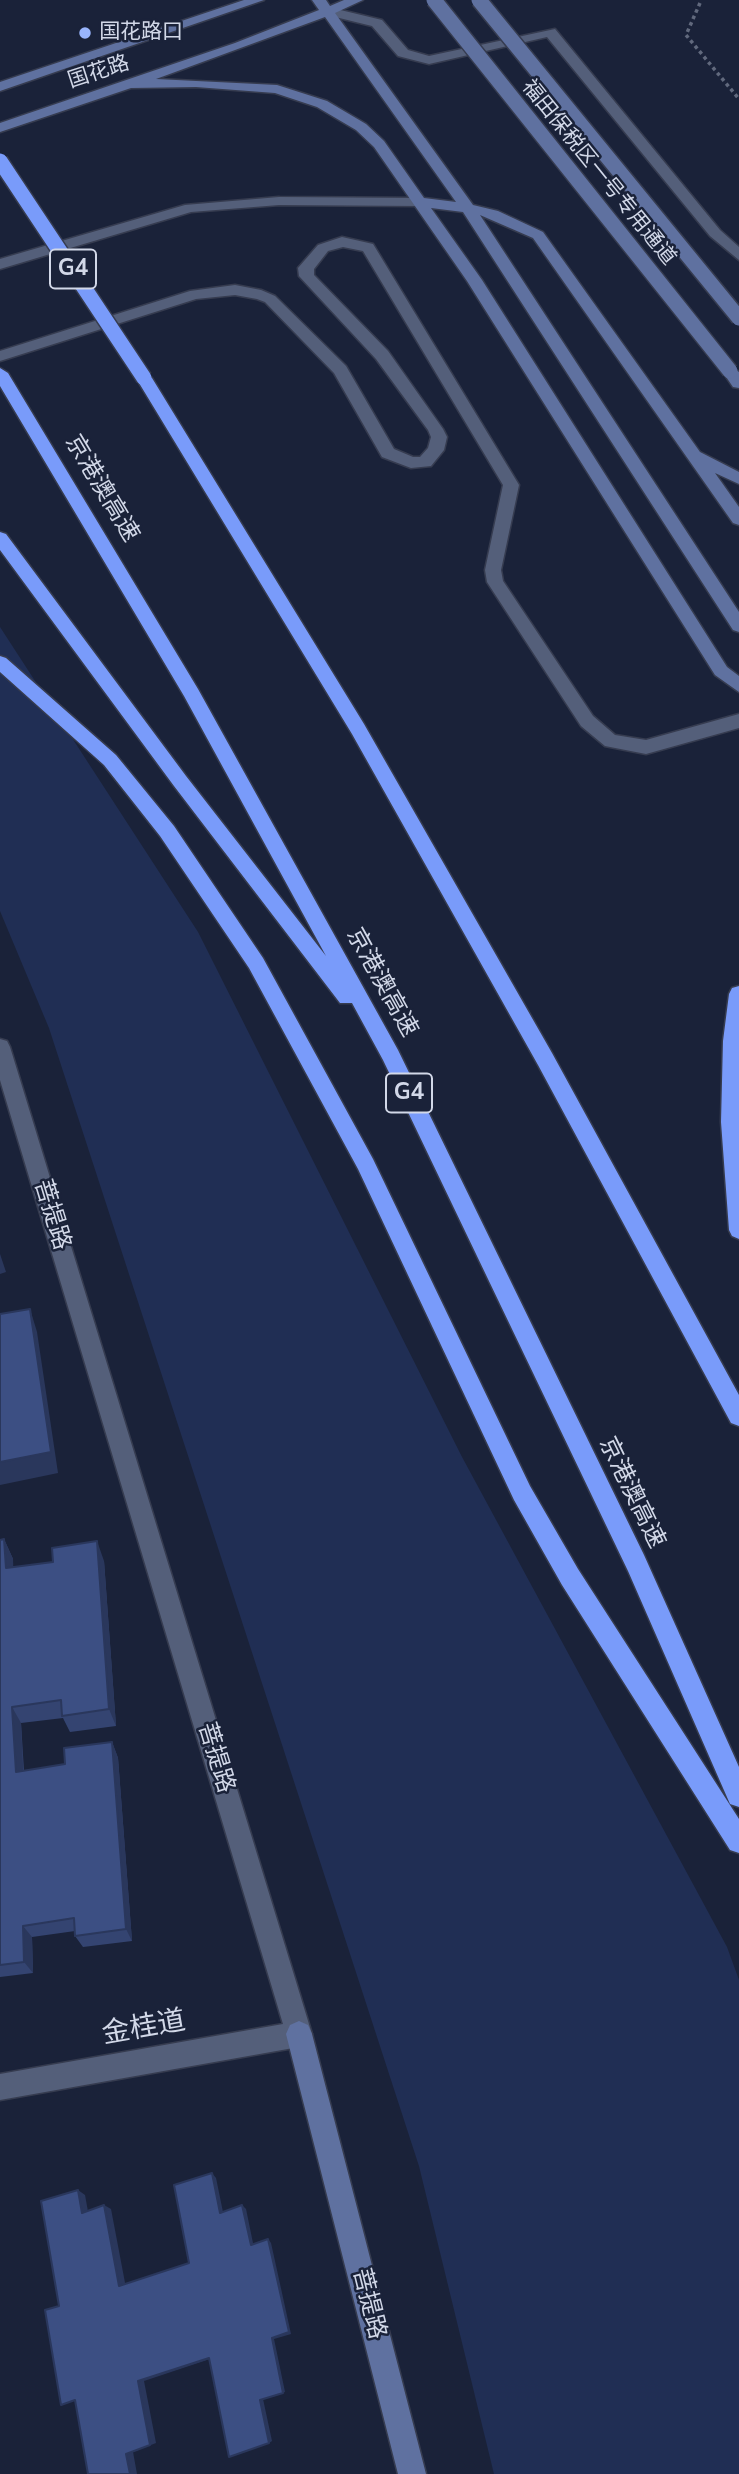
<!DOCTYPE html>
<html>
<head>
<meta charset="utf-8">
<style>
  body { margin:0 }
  canvas { display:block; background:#1a2239 }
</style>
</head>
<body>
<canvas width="739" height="2474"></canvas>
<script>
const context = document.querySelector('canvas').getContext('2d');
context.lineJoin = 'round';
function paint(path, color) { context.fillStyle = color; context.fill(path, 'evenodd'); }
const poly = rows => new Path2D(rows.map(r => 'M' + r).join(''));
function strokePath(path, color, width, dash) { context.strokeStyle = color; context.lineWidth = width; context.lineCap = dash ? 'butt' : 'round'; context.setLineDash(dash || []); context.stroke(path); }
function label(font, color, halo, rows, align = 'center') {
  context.font = font + ' "Nunito Sans","Noto Sans SC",sans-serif'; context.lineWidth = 5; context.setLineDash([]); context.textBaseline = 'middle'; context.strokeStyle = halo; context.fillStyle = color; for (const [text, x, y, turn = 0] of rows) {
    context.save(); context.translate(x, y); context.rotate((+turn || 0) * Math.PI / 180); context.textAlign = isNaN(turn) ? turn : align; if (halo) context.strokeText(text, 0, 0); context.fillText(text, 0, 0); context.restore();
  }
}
const green = poly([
  [0,627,198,932,462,1457,727,1947,739,1980,739,2474,494,2474,419,2166,49,1028,0,911]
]);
const path = poly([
  [700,3,686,35,739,99]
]);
const lane = poly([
  [328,7,382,20,408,50,429,56,555,29,720,230,739,247,739,260,710,236,547,37,429,64,398,56,372,26,323,14,323,8,328,7],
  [342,237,373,244,519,485,501,570,503,581,593,716,615,735,646,740,739,714,739,728,646,754,605,746,581,726,487,582,485,570,503,485,363,251,343,247,328,251,314,269,314,275,388,351,443,429,447,437,444,450,431,466,411,468,382,457,334,373,265,302,257,299,235,295,196,299,0,361,0,351,190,291,235,285,261,290,275,296,346,366,394,449,413,457,420,457,428,448,431,437,428,430,376,359,299,276,298,268,318,245,342,237]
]);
const street = poly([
  [279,197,421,198,428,202,421,206,279,205,191,212,0,269,0,259,185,205,279,197],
  [0,1039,7,1041,10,1047,312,2034,308,2043,299,2047,0,2100,0,2074,283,2024,0,1080,0,1039]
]);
const secondary = poly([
  [244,0,264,0,0,91,0,82,244,0],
  [312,0,326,0,330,6,344,0,363,0,335,13,473,205,498,211,543,232,700,452,739,472,739,484,715,473,739,507,739,525,733,523,533,238,480,215,739,612,739,632,733,630,463,212,431,208,482,280,727,667,739,676,739,692,715,675,467,281,374,147,356,130,317,107,275,93,196,87,131,88,0,132,0,123,235,43,319,10,312,0],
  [325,17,456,202,424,198,384,141,366,124,327,101,277,85,156,79,325,17],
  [730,366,739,372,739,388,733,387,722,371,730,366],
  [299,2021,308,2025,312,2034,426,2474,398,2474,286,2034,290,2025,299,2021]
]);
const highway = poly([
  [0,368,8,373,198,689,398,1050,644,1555,739,1767,739,1807,730,1804,628,1571,383,1060,352,1003,340,1003,174,786,0,550,0,532,6,534,186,776,326,956,184,696,0,386,0,368],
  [144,373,152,378,364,724,552,1053,739,1395,739,1426,731,1423,538,1065,352,734,136,378,144,373],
  [0,656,6,658,116,755,174,826,263,958,373,1159,530,1486,578,1569,739,1819,739,1853,730,1850,562,1585,514,1500,358,1169,249,968,160,836,104,765,0,672,0,656],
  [739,986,739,1239,732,1236,729,1230,721,1122,723,1041,729,994,732,988,739,986]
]);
const secondaryBridge = poly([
  [434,0,730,371],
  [479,0,739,318]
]);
const highwayBridge = poly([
  [0,161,144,378]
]);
const wall = poly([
  [4,1539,13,1559,13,1567,104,1561,116,1726,70,1732,63,1718,21,1723,24,1771,65,1764,112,1742,118,1758,132,1941,83,1947,75,1936,75,1931,32,1937,33,1973,0,1977,0,1540]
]);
const shadedWall = poly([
  [0,1254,6,1272,0,1274],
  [30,1309,37,1332,58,1473,0,1485,0,1462],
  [4,1539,13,1559,14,1587,6,1568],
  [97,1541,104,1561,116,1726,109,1709],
  [12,1707,21,1723,24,1787,16,1772],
  [112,1742,118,1758,132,1941,126,1929],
  [23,1926,32,1937,33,1973,24,1962],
  [212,2173,216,2178,224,2217,220,2213],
  [78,2190,85,2195,89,2217,82,2213],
  [104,2205,111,2209,126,2288,119,2286],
  [242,2205,246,2209,254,2248,251,2245],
  [268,2239,271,2243,291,2334,274,2339,285,2392,263,2399,272,2441,269,2443,260,2400,272,2338],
  [209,2358,213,2358,144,2381,156,2443,133,2452,137,2474,130,2474,126,2454,138,2381]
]);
const building = poly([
  [30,1309,51,1452,0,1462,0,1314,30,1309],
  [4,1539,6,1568,53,1562,52,1548,97,1541,109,1709,62,1716,61,1700,12,1707,16,1772,65,1764,64,1748,112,1742,126,1929,75,1936,74,1918,23,1926,24,1962,0,1965,0,1540,4,1539],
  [212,2173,220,2213,242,2205,251,2245,268,2239,289,2332,272,2338,283,2393,260,2400,269,2443,229,2457,209,2358,138,2381,150,2445,126,2454,130,2474,88,2474,75,2400,61,2405,45,2310,59,2306,41,2201,78,2190,82,2213,104,2205,119,2286,189,2263,174,2185,212,2173]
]);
const markers = [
  [85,33,7,"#99b5fd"]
];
const farPoinames = [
  ["国花路口",99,33]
];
const farStreetnames = [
  ["国花路",99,73,-18],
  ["福田保税区一号专用通道",598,173,51]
];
const shields = [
  [73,269,46],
  [409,1093,46]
];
const shieldNames = [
  ["G4",73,269],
  ["G4",409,1093]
];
const streetNames = [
  ["京港澳高速",101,489,59],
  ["京港澳高速",381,983,61],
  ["菩提路",51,1215,73],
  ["京港澳高速",631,1493,64],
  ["菩提路",215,1758,73],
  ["菩提路",368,2304,76]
];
const nearStreetnames = [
  ["金桂道",144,2029,-10]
];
paint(green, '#202e54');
strokePath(lane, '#363c50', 3);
strokePath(street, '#363c50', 3);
strokePath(secondary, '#363c50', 3);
strokePath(highway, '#363c50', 3);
strokePath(path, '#61697d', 3.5, [3.5, 3.5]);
paint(lane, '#545f7a');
paint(street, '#545f7a');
paint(secondary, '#5f71a0');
paint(highway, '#799bfa');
strokePath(secondaryBridge, '#363c50', 18, []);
strokePath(highwayBridge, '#363c50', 18, []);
strokePath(secondaryBridge, '#5f71a0', 15);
strokePath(highwayBridge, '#799bfa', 15);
paint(wall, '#344471');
paint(shadedWall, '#2a375c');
paint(building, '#3c4f83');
strokePath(building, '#2a375c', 2);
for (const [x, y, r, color] of markers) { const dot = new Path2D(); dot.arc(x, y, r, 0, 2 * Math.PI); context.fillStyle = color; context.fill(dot); strokePath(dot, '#1a2239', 2.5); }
label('21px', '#d2d8e8', '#1a2239', farPoinames, 'left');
label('21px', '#d2d8e8', '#1a2239', farStreetnames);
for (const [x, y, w] of shields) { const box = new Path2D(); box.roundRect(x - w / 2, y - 19.5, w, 39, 5); context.fillStyle = '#1a2239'; context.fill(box); strokePath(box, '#d2d8e8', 2); }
label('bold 23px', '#d2d8e8', null, shieldNames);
label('24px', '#d2d8e8', '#1a2239', streetNames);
label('28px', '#d2d8e8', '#1a2239', nearStreetnames);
</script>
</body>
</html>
